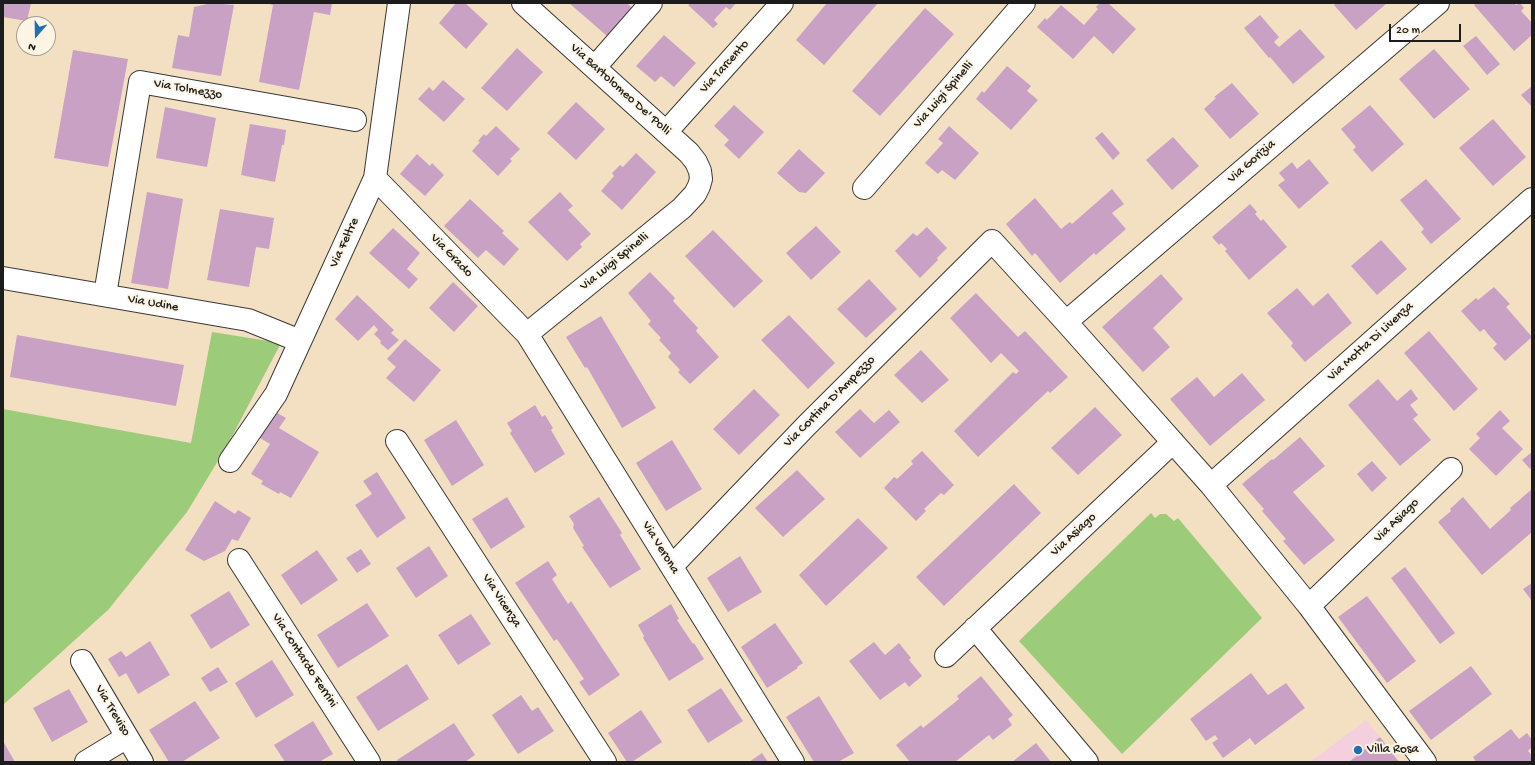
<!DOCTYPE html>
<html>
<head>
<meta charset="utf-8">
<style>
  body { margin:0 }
  #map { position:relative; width:1535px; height:765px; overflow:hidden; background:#f3e0c2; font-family:"Gochi Hand",sans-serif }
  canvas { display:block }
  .frame { position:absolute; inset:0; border:4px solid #1c1c1c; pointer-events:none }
  .north { position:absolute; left:16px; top:16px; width:40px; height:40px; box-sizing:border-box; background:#fcf5e5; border:1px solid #a29e95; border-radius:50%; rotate:200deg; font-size:11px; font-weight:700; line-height:16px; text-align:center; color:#1c1c1c }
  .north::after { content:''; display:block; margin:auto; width:14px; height:18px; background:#1f6fb2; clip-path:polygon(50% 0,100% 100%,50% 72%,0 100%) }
  .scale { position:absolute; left:1389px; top:24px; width:72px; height:18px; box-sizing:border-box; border:2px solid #1c1c1c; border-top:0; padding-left:5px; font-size:12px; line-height:14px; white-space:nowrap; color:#1c1c1c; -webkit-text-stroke:3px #fcf5e5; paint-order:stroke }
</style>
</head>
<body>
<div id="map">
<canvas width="1535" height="765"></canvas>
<div class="frame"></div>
<div class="north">N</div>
<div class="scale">20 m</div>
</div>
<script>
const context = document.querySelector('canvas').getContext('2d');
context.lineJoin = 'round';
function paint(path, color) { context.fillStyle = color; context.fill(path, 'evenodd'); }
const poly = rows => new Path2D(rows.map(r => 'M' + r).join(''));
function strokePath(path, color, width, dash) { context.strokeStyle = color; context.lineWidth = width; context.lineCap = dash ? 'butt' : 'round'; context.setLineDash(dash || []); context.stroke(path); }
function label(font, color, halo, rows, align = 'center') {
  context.font = font + ' "Gochi Hand",sans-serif'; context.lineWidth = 4; context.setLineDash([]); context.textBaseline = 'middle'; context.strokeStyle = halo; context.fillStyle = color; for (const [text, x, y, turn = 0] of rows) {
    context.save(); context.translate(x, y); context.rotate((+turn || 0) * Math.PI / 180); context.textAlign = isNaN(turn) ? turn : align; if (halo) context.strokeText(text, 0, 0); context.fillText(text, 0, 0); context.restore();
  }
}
const built = poly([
  [1366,720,1399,762,1310,762]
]);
const green = poly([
  [212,332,281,343,227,446,187,512,108,610,3,705,3,409,191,443],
  [1151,513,1155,518,1160,514,1166,514,1174,521,1178,518,1262,618,1122,754,1019,641]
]);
const building = poly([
  [3,3,31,3,27,21,3,17],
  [212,3,234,5,221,76,172,68,178,35,189,37,194,7],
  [266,3,332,3,330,15,314,12,299,90,259,82,273,5],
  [456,3,465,3,488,24,466,49,439,23],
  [569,3,627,3,632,8,607,36],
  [691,3,736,3,730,10,726,7,714,20,718,24,713,28,688,5],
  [827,3,878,3,824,65,796,40],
  [1100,3,1108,3,1136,29,1113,54,1094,36,1073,59,1037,27,1045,18,1047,20,1061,5,1084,25,1098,9,1096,7],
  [1336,3,1387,3,1356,30,1334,5],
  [1477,3,1514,3,1516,5,1520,3,1524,8,1521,11,1532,23,1532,35,1514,51,1474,5],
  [925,8,954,34,880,116,852,91],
  [1260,15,1279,37,1274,42,1279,47,1300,29,1325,57,1293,84,1270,57,1269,58,1244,28],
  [664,35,696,63,674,87,661,76,655,82,636,66],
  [1476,36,1500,64,1487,75,1463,46],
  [517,48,543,72,507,111,481,88],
  [1434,49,1470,89,1434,119,1399,79],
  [73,50,128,59,108,167,54,158],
  [1007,66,1031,86,1027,91,1038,100,1011,130,976,99,982,91,984,93],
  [443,80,465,99,444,122,418,99,429,87,433,91],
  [1232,83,1259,114,1230,139,1204,109,1216,98,1214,97],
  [1532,86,1532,107,1521,95],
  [576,102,605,129,576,160,547,133],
  [734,105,764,132,739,159,724,145,729,140,714,126],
  [1370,105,1404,144,1372,172,1353,150,1356,147,1341,129],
  [165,107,216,118,207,167,156,158],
  [1493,119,1526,157,1493,186,1459,148],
  [250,124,286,130,284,145,282,145,275,182,241,175],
  [496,126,520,149,510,159,512,161,498,176,472,151,480,142,478,141,484,134,486,136],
  [949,126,979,153,955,180,942,170,938,174,925,163,943,143,938,139],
  [1102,132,1120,153,1113,160,1095,138],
  [1173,137,1199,166,1172,190,1146,160],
  [799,149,825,173,806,193,799,192,777,173],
  [636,153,656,172,622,210,601,191,614,176,612,173,620,165,623,167],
  [417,154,430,166,432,163,444,175,425,196,400,174],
  [1309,159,1329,183,1299,209,1278,185,1285,180,1279,173,1292,162,1297,169],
  [1426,179,1461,219,1431,244,1421,232,1424,229,1400,200],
  [1112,189,1124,204,1112,213,1126,229,1096,255,1094,253,1060,283,1035,253,1032,256,1006,224,1035,198,1061,229,1070,222,1072,224],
  [147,192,183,199,168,289,131,283],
  [560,192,573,206,568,210,591,234,580,244,582,247,567,261,528,222],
  [470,199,504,231,502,233,519,249,504,266,486,250,478,258,444,226],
  [1250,204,1257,212,1255,214,1261,221,1263,219,1287,247,1249,280,1225,251,1227,249,1221,243,1219,245,1212,237],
  [220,209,274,218,269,249,256,247,249,287,207,280],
  [816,226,841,252,811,280,786,253],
  [927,227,947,248,937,258,938,260,920,278,895,251,913,233,917,236],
  [393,228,420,253,407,269,418,279,409,289,369,253],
  [713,230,763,281,734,308,685,256],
  [1381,240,1407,269,1377,295,1351,266],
  [650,272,675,298,673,301,698,328,696,331,719,357,690,384,678,372,680,370,668,357,671,353,659,340,661,338,648,324,651,321,628,293],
  [1161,274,1183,299,1153,328,1170,347,1143,372,1102,327],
  [869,279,897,309,866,338,837,309],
  [453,282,478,306,454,332,429,308],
  [1494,287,1510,304,1506,307,1532,337,1505,361,1493,348,1497,344,1487,333,1484,329,1480,332,1461,311,1476,298,1478,300],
  [1297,288,1313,306,1328,293,1352,323,1305,362,1291,346,1293,343,1267,313],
  [976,293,1018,337,1025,331,1068,377,1050,393,1048,391,978,457,954,431,1013,372,1016,374,1019,371,1001,353,991,363,950,318],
  [357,295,394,330,391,333,399,340,388,350,380,343,381,341,374,334,378,330,374,325,358,341,335,319],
  [789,315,835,363,808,389,761,340],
  [601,316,656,408,622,428,587,367,585,368,566,337],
  [1429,331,1478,389,1454,411,1404,353],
  [17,335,184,365,176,406,10,377],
  [405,339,441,370,414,402,386,378,396,367,387,359],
  [921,350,949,380,922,403,894,375],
  [1242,373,1265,400,1210,446,1170,399,1197,377,1214,397],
  [1378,379,1397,401,1411,389,1418,399,1410,405,1418,415,1413,419,1431,440,1400,466,1348,405],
  [754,389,780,415,739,455,713,429],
  [535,405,542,417,545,415,553,428,551,430,565,454,535,473,510,433,512,431,507,423],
  [1095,407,1122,435,1078,475,1051,448],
  [860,409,874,423,889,410,900,422,860,458,835,432],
  [272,410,286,418,279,428,319,452,291,498,280,492,279,494,261,484,263,481,251,474,270,444,257,436],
  [1500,410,1510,421,1502,428,1523,449,1496,476,1469,449,1480,438,1476,434],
  [456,420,484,465,452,486,424,440],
  [1300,437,1325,466,1293,492,1335,540,1304,565,1283,541,1286,539,1262,511,1264,509,1242,484,1272,459,1273,460],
  [672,440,702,489,666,511,636,463],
  [922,451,954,485,944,495,941,493,924,509,926,511,916,521,884,488,894,477,897,479,913,464,911,461],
  [1532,452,1532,467,1530,469,1522,460],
  [1372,461,1387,478,1372,492,1357,474],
  [797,470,825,499,783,537,755,508],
  [377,472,406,518,377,538,355,505,372,494,363,481],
  [1014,484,1041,513,944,606,916,577],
  [1532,489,1532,532,1482,575,1438,522,1451,511,1450,509,1463,497,1490,529,1511,510,1510,508],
  [507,497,525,527,491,549,472,519],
  [599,497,622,533,620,535,641,569,610,588,582,547,584,546,573,528,574,524,569,516],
  [215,501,235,514,238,510,251,518,238,541,232,539,225,551,204,561,185,550],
  [858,518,888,548,826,606,799,575],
  [429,546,448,576,416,598,396,568],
  [361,549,371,564,357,573,346,558],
  [317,550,338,580,301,605,281,575],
  [740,556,762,592,728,612,707,578],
  [548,561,557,575,552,579,568,604,571,601,620,675,589,696,579,682,584,679,557,639,554,641,515,583],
  [1405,567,1455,633,1440,644,1391,578],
  [1532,583,1532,601,1523,589],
  [229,591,250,625,211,649,190,615],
  [1367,596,1416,661,1387,683,1338,617],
  [367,603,389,636,338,668,317,635],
  [671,604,679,619,677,620,693,644,694,643,704,659,669,681,643,638,644,636,638,625],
  [471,614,491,644,458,665,438,635],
  [775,623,803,663,797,667,798,668,767,688,741,647],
  [150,641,170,675,138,694,126,673,119,677,108,659,121,651,126,657],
  [874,642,885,655,899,643,911,658,909,660,922,676,909,687,905,682,880,700,849,661],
  [272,660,294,695,256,718,235,683],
  [407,664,429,699,378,731,356,697],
  [1471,666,1492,694,1431,740,1409,711],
  [218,667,228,682,210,692,201,678],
  [1251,673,1268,695,1286,683,1305,708,1255,745,1250,738,1223,758,1212,743,1218,739,1215,735,1206,741,1190,719],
  [981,676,1013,715,1008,719,1012,725,993,740,989,735,955,762,910,762,896,745,921,725,923,728,959,699,957,696],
  [721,688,743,721,708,743,687,710],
  [69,689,88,722,52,742,33,708],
  [521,695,532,711,538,707,554,731,518,754,492,715],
  [819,696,854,753,838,762,814,762,786,717],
  [195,701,220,738,182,762,169,762,149,730],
  [641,710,662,742,632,762,627,762,608,733],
  [313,721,333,754,319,762,285,762,274,745],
  [454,723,475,755,465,762,398,762,397,760],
  [1511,729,1519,739,1527,733,1532,740,1532,747,1528,751,1532,756,1532,762,1476,762,1473,757],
  [1380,737,1399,762,1349,762],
  [3,741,15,762,3,762],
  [1036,743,1051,762,1012,762],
  [762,753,768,762,749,762]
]);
const minor = poly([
  [523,3,689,153,696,162,700,171,701,179,699,186,695,194,682,208,527,334],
  [595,67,651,3],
  [667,131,782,3],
  [375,178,527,334,793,762],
  [864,188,1024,3],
  [3,278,248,320,300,341],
  [105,295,140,82,355,120],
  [1066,322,1438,3],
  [397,441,605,762],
  [230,461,276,394,375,178,399,3],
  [1211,485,1532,199],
  [239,560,369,762],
  [672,566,807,425,992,241,1066,322,1211,485,1309,606,1425,762],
  [1309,606,1451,469],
  [975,628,1087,762],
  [946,656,1173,442],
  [82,661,142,762],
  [86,762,127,737]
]);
const markers = [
  [1358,750,5,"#1f6fb2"]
];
const streetNames = [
  ["Via Tarcento",725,67,-48],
  ["Via Tolmezzo",188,90,10],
  ["Via Bartolomeo De' Polli",620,90,42],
  ["Via Luigi Spinelli",944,95,-49],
  ["Via Gorizia",1252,162,-41],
  ["Via Feltre",345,243,-65],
  ["Via Grado",451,256,46],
  ["Via Luigi Spinelli",615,262,-39],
  ["Via Udine",153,304,10],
  ["Via Motta Di Livenza",1371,342,-42],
  ["Via Cortina D'Ampezzo",830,402,-45],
  ["Via Asiago",1397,521,-44],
  ["Via Asiago",1074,535,-43],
  ["Via Verona",660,548,58],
  ["Via Vicenza",501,601,57],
  ["Via Contardo Ferrini",304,661,57],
  ["Via Treviso",112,711,59]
];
const poiNames = [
  ["Villa Rosa",1367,750]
];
paint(built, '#f4cfdd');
paint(green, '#9ccb7a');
paint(building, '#c9a1c5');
strokePath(minor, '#3c3935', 24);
strokePath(minor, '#fff', 22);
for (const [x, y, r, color] of markers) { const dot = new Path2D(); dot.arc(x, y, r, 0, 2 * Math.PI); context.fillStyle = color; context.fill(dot); strokePath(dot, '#fcf5e5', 1.5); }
label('13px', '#1c1c1c', '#fcf5e5', streetNames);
label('13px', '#1c1c1c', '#fcf5e5', poiNames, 'left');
</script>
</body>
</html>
